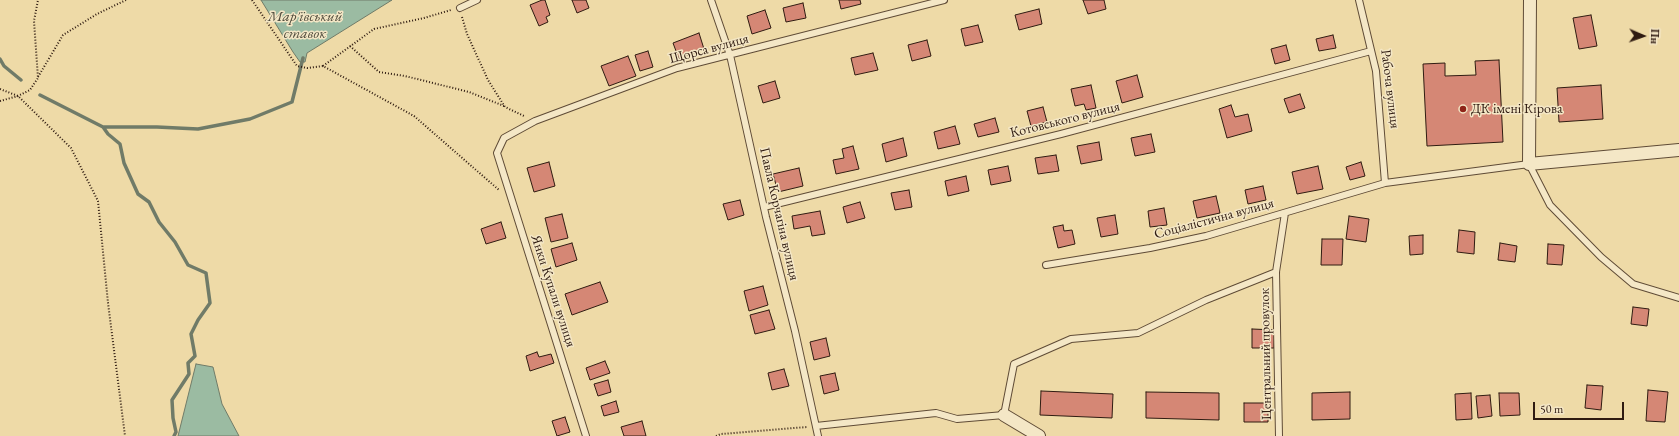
<!DOCTYPE html>
<html>
<head>
<meta charset="utf-8">
<style>
  body { margin:0 }
  #map { position:relative; width:1679px; height:436px; overflow:hidden; background:#eedaa7; font-family:"EB Garamond",serif }
  canvas { display:block }
  .north { position:absolute; left:1623px; top:16px; width:40px; height:40px; -webkit-text-stroke:3px #f4e7c6; paint-order:stroke; rotate:92deg; font-size:11px; font-weight:700; line-height:16px; text-align:center; color:#2f1b11 }
  .north::after { content:''; display:block; margin:auto; width:14px; height:18px; background:#2f1b11; clip-path:polygon(50% 0,100% 100%,50% 72%,0 100%) }
  .scale { position:absolute; left:1533px; top:402px; width:91px; height:18px; box-sizing:border-box; border:2px solid #2f1b11; border-top:0; padding-left:5px; font-size:12px; line-height:14px; white-space:nowrap; color:#2f1b11; -webkit-text-stroke:3px #f4e7c6; paint-order:stroke }
</style>
</head>
<body>
<div id="map">
<canvas width="1679" height="436"></canvas>
<div class="north">Пн</div>
<div class="scale">50 m</div>
</div>
<script>
const context = document.querySelector('canvas').getContext('2d');
context.lineJoin = 'round';
function paint(path, color) { context.fillStyle = color; context.fill(path, 'evenodd'); }
const poly = rows => new Path2D(rows.map(r => 'M' + r).join(''));
function strokePath(path, color, width, dash) { context.strokeStyle = color; context.lineWidth = width; context.lineCap = dash ? 'butt' : 'round'; context.setLineDash(dash || []); context.stroke(path); }
function label(font, color, halo, rows, align = 'center') {
  context.font = font + ' "EB Garamond",serif'; context.lineWidth = 3; context.setLineDash([]); context.textBaseline = 'middle'; context.strokeStyle = halo; context.fillStyle = color; for (const [text, x, y, turn = 0] of rows) {
    context.save(); context.translate(x, y); context.rotate((+turn || 0) * Math.PI / 180); context.textAlign = isNaN(turn) ? turn : align; if (halo) context.strokeText(text, 0, 0); context.fillText(text, 0, 0); context.restore();
  }
}
const water = poly([
  [261,0,392,0,307,53,305,62,300,62,293,52,261,0],
  [196,364,213,367,222,404,239,436,178,436,196,364]
]);
const stream = poly([
  [0,59,4,66,21,80],
  [40,95,103,127,108,134,120,144,124,163,138,194,149,202,159,222,175,242,188,265,206,273,210,303,198,320,191,334,195,356,188,363,189,374,172,400,173,418,176,432,174,436],
  [103,127,157,127,198,129,250,119,292,102,303,58]
]);
const building = poly([
  [542,0,545,0,550,15,546,17,548,22,539,26,530,5,542,0],
  [572,0,586,0,589,8,577,13,572,0],
  [839,0,860,0,861,4,841,9,839,0],
  [1083,0,1104,0,1106,9,1088,14,1083,0],
  [803,3,806,18,786,22,783,8,803,3],
  [1039,9,1042,24,1019,30,1015,15,1039,9],
  [765,10,771,28,752,34,747,16,765,10],
  [1591,15,1597,46,1579,49,1573,18,1591,15],
  [978,25,983,42,965,46,961,29,978,25],
  [699,33,704,49,679,59,673,43,699,33],
  [1333,35,1336,48,1319,51,1316,39,1333,35],
  [927,40,931,56,912,61,908,45,927,40],
  [1286,45,1290,60,1275,64,1271,49,1286,45],
  [648,51,653,67,640,71,635,55,648,51],
  [873,53,878,70,855,75,851,58,873,53],
  [628,56,636,76,609,86,601,66,628,56],
  [1499,60,1503,142,1427,146,1423,64,1445,63,1445,76,1476,75,1475,61,1499,60],
  [1137,75,1143,97,1122,103,1116,81,1137,75],
  [775,81,780,98,763,103,758,86,775,81],
  [1091,85,1096,108,1086,110,1084,104,1075,106,1071,89,1091,85],
  [1601,85,1603,119,1559,122,1557,88,1601,85],
  [1300,94,1305,108,1289,113,1284,99,1300,94],
  [1231,105,1235,117,1248,114,1252,131,1227,138,1219,109,1231,105],
  [1043,107,1047,122,1031,126,1027,111,1043,107],
  [995,118,999,132,978,137,974,124,995,118],
  [955,126,960,144,938,149,934,132,955,126],
  [1151,134,1155,152,1135,156,1131,138,1151,134],
  [903,138,907,156,886,162,882,144,903,138],
  [1099,142,1102,160,1081,164,1077,146,1099,142],
  [853,146,859,169,836,174,833,160,844,158,842,149,853,146],
  [1056,155,1059,171,1038,174,1035,158,1056,155],
  [549,162,555,186,534,192,527,168,549,162],
  [1361,162,1365,176,1350,180,1346,167,1361,162],
  [1008,166,1011,181,991,185,988,170,1008,166],
  [1318,166,1323,189,1297,194,1292,172,1318,166],
  [799,168,803,186,778,192,773,174,799,168],
  [966,176,969,191,948,196,945,181,966,176],
  [1263,186,1266,200,1248,204,1245,190,1263,186],
  [909,190,912,207,895,210,891,193,909,190],
  [1216,196,1220,213,1197,218,1193,201,1216,196],
  [740,200,744,215,728,220,723,204,740,200],
  [860,202,865,218,847,223,843,207,860,202],
  [1164,208,1167,225,1150,227,1148,211,1164,208],
  [820,211,825,234,812,236,810,226,794,229,792,216,820,211],
  [562,214,568,238,551,242,545,218,562,214],
  [1115,215,1118,234,1101,237,1097,218,1115,215],
  [1349,216,1369,219,1366,242,1346,239,1349,216],
  [501,222,506,238,486,244,481,229,501,222],
  [1063,225,1064,231,1072,230,1075,244,1058,248,1053,227,1063,225],
  [1459,230,1475,232,1474,254,1457,252,1459,230],
  [1423,235,1423,254,1410,255,1409,236,1423,235],
  [1322,239,1343,239,1342,265,1321,265,1322,239],
  [572,243,577,260,556,267,551,249,572,243],
  [1500,243,1517,246,1515,262,1498,260,1500,243],
  [1548,244,1564,245,1562,265,1547,264,1548,244],
  [600,282,608,302,572,315,565,294,600,282],
  [763,286,768,305,749,311,744,291,763,286],
  [1633,307,1649,309,1647,326,1631,324,1633,307],
  [769,310,775,329,755,334,750,315,769,310],
  [1252,329,1275,330,1274,348,1252,348,1252,329],
  [826,338,830,356,814,360,810,342,826,338],
  [537,352,539,357,551,354,554,363,530,371,526,356,537,352],
  [605,361,610,373,590,380,586,368,605,361],
  [784,369,789,386,772,390,768,373,784,369],
  [835,373,839,390,824,394,820,376,835,373],
  [608,380,611,392,598,396,594,384,608,380],
  [1587,385,1603,386,1601,410,1585,408,1587,385],
  [1648,390,1668,392,1665,422,1646,421,1648,390],
  [1041,391,1113,394,1112,418,1040,415,1041,391],
  [1146,392,1219,393,1219,420,1146,418,1146,392],
  [1350,392,1350,419,1312,420,1312,393,1350,392],
  [1471,393,1472,419,1456,420,1455,394,1471,393],
  [1499,393,1519,393,1520,415,1500,416,1499,393],
  [1490,395,1492,416,1478,418,1476,396,1490,395],
  [616,401,619,412,604,416,601,406,616,401],
  [1244,403,1268,403,1268,422,1244,422,1244,403],
  [565,417,570,432,557,436,552,421,565,417],
  [642,421,646,436,624,436,621,427,642,421]
]);
const path = poly([
  [252,0,297,66,307,68,323,66,414,116,499,190],
  [462,17,467,34,488,80,505,107,524,116],
  [350,46,379,72,405,76,469,92,504,106],
  [323,66,374,29,424,18,451,10],
  [38,77,63,35,97,14,126,0],
  [0,89,18,96,71,148,98,201,108,303,125,436],
  [0,101,18,96,30,90,38,78,34,21,38,0],
  [716,436,721,434,807,427]
]);
const lane = poly([
  [711,0,730,55,766,217,795,331,818,436],
  [1359,0,1376,71,1385,183],
  [460,8,477,0],
  [764,207,1061,134,1371,51],
  [1046,265,1150,248,1206,236,1385,183,1529,164,1550,205,1601,257,1633,284,1679,298],
  [816,426,936,413,957,419,1004,415,1014,364,1071,339,1138,333,1206,300,1276,272],
  [586,436,497,153,504,138,535,121,677,68,944,0],
  [1279,436,1276,272,1285,213]
]);
const street = poly([
  [1530,0,1529,164,1679,150],
  [1004,415,1039,436]
]);
const markers = [
  [1463,109,4,"#8f2418"]
];
const streetNames = [
  ["Щорса вулиця",709,49,-15],
  ["Рабоча вулиця",1390,89,83],
  ["Котовського вулиця",1065,120,-14],
  ["Павла Корчагіна вулиця",779,214,77],
  ["Соціалістична вулиця",1214,219,-15],
  ["Янки Купали вулиця",553,291,72],
  ["Центральний провулок",1266,354,-91]
];
const poiNames = [
  ["ДК імені Кірова",1471,109]
];
const waterNames = [
  ["Мар'ївський",305,17],
  ["ставок",305,34]
];
paint(water, '#9bbba2');
strokePath(water, '#707b68', 1);
strokePath(stream, '#707b68', 3.5);
paint(building, '#d58775');
strokePath(building, '#2f1b11', 1);
strokePath(lane, '#5f4b36', 8);
strokePath(street, '#5f4b36', 14);
strokePath(path, '#2f1b11', 2, [1, 2]);
strokePath(lane, '#f4e7c6', 6);
strokePath(street, '#f4e7c6', 12);
for (const [x, y, r, color] of markers) { const dot = new Path2D(); dot.arc(x, y, r, 0, 2 * Math.PI); context.fillStyle = color; context.fill(dot); strokePath(dot, '#f4e7c6', 1.5); }
label('14px', '#2f1b11', '#f4e7c6', streetNames);
label('14px', '#2f1b11', '#f4e7c6', poiNames, 'left');
label('italic 15px', '#4f4b3c', '#f4e7c6', waterNames);
</script>
</body>
</html>
